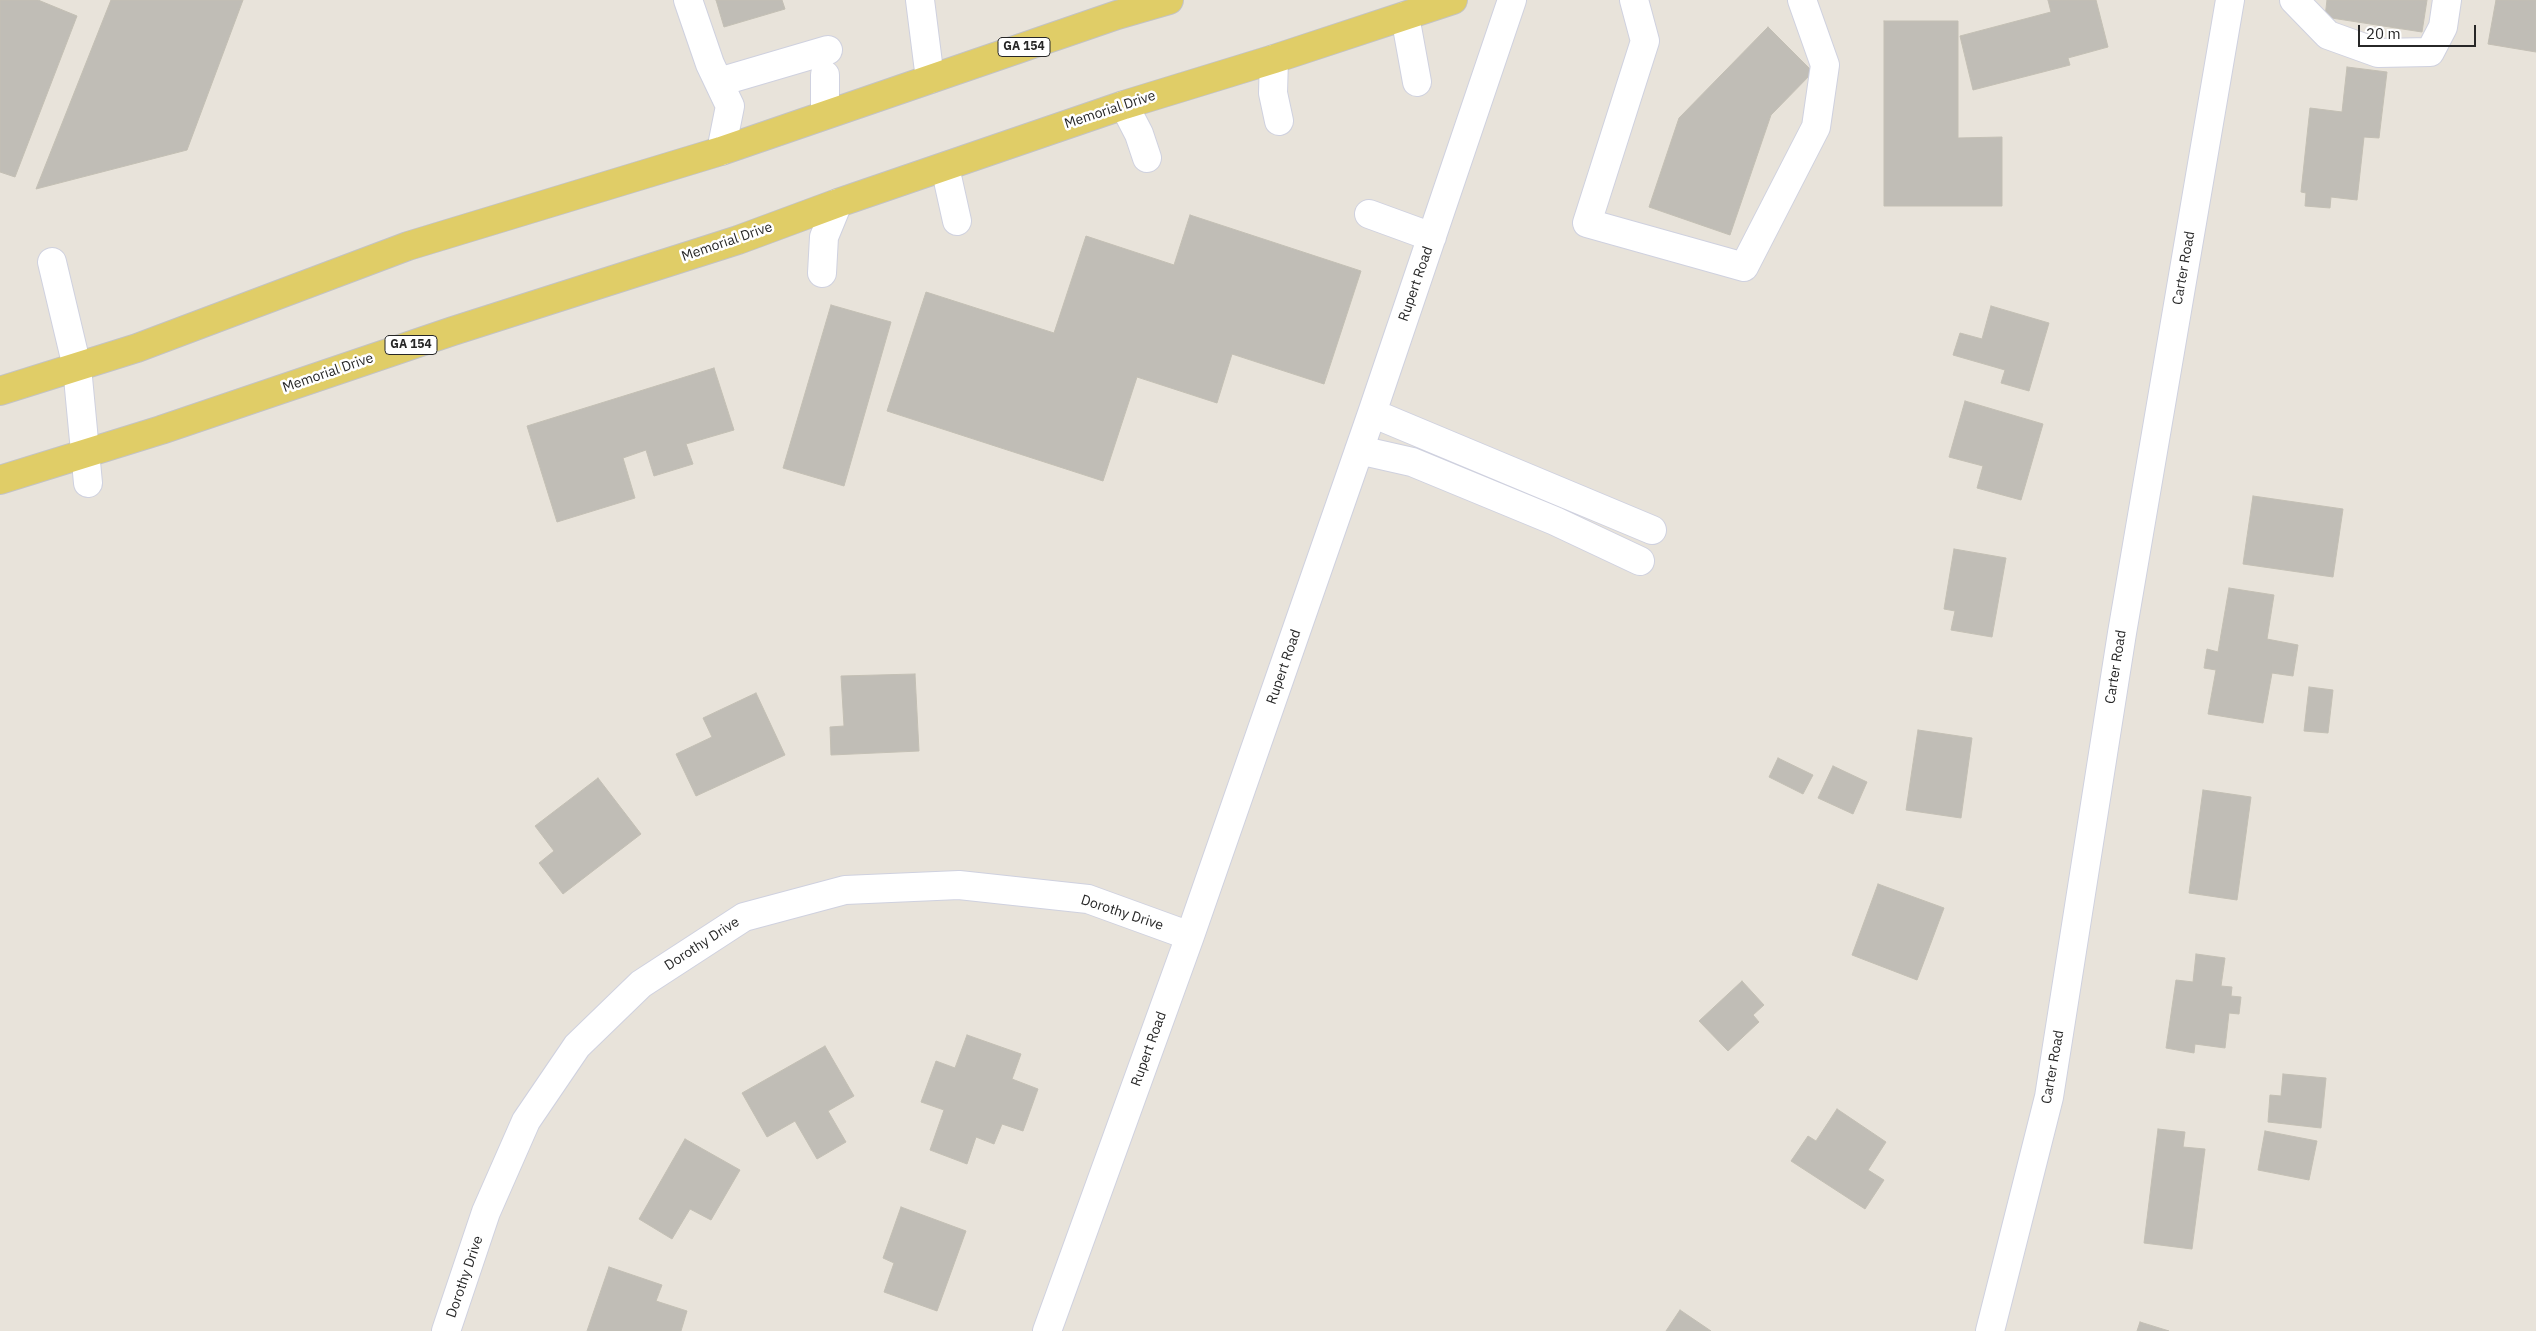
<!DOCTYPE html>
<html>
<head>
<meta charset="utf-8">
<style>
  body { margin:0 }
  #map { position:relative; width:2536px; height:1331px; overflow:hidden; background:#e8e3da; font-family:"IBM Plex Sans",sans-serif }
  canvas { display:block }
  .scale { position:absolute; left:2358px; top:25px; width:118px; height:22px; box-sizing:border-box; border:2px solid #272727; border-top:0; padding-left:6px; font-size:15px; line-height:18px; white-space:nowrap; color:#272727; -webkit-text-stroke:4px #fff; paint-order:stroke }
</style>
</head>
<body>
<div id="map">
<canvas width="2536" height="1331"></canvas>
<div class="scale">20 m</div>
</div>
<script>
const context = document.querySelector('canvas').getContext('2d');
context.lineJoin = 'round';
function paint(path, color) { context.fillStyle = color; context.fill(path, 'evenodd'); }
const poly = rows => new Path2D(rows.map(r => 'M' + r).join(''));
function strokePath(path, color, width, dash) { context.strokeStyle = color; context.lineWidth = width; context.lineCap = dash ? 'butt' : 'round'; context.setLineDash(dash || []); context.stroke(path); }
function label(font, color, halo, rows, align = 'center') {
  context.font = font + ' "IBM Plex Sans",sans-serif'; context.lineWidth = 5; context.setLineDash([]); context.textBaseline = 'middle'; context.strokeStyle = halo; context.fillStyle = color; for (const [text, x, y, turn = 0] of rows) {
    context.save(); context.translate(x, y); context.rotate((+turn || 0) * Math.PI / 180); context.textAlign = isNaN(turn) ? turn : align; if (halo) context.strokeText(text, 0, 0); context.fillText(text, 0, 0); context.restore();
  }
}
const building = poly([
  [0,0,38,0,77,16,15,177,0,172,0,0],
  [111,0,243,0,187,150,36,189,111,0],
  [716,0,782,0,785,9,724,27,716,0],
  [2048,0,2096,0,2108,47,2068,58,2070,65,1973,90,1960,36,2051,12,2048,0],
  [2327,0,2427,0,2422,32,2325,17,2327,0],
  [2496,0,2536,0,2536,52,2488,44,2496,0],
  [1884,21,1958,21,1958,138,2002,137,2002,206,1884,206,1884,21],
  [1768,27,1813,72,1771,115,1730,235,1649,207,1679,118,1768,27],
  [2347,67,2387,72,2379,138,2364,137,2357,200,2331,197,2330,208,2305,206,2306,193,2301,192,2310,108,2342,112,2347,67],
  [1190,215,1361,271,1324,384,1232,354,1217,403,1137,377,1103,481,887,411,926,292,1054,333,1086,236,1174,265,1190,215],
  [831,305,891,322,844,486,783,468,831,305],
  [1991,306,2049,323,2029,391,2001,383,2005,370,1953,355,1960,333,1982,339,1991,306],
  [714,368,734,430,686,444,693,464,654,476,646,450,623,458,635,498,557,522,527,426,714,368],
  [1965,401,2043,424,2021,500,1977,488,1983,466,1949,457,1965,401],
  [2253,496,2343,509,2333,577,2243,564,2253,496],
  [1954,549,2006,558,1992,637,1951,630,1955,611,1944,609,1954,549],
  [2229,588,2274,595,2267,639,2298,645,2293,676,2272,673,2263,723,2208,714,2216,670,2204,668,2207,649,2218,652,2229,588],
  [915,674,919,751,831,755,830,727,844,726,841,676,915,674],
  [2309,687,2333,690,2328,733,2304,731,2309,687],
  [756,693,785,755,696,796,676,754,712,737,703,718,756,693],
  [1918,730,1972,738,1961,818,1906,810,1918,730],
  [1778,758,1813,775,1803,794,1769,777,1778,758],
  [1833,766,1867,782,1853,814,1818,798,1833,766],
  [598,778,641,834,563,894,539,863,554,851,535,826,598,778],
  [2203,790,2251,797,2237,900,2189,893,2203,790],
  [1878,884,1944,908,1917,980,1852,955,1878,884],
  [2196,954,2225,958,2221,986,2232,987,2231,996,2241,997,2239,1014,2229,1013,2225,1048,2195,1044,2194,1053,2166,1048,2176,980,2193,982,2196,954],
  [1742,981,1764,1005,1753,1015,1759,1022,1728,1051,1699,1021,1742,981],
  [967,1035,1021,1054,1012,1079,1038,1089,1023,1131,1002,1124,994,1144,976,1137,967,1164,930,1150,944,1110,921,1102,936,1061,955,1068,967,1035],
  [825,1046,854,1096,828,1111,846,1142,817,1159,795,1121,767,1137,742,1093,825,1046],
  [2283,1074,2326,1078,2321,1128,2268,1122,2270,1095,2281,1096,2283,1074],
  [1837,1109,1886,1142,1868,1170,1884,1180,1865,1209,1791,1161,1808,1136,1816,1141,1837,1109],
  [2158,1129,2185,1132,2183,1147,2205,1149,2192,1249,2144,1243,2158,1129],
  [2265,1131,2317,1141,2309,1180,2258,1170,2265,1131],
  [685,1139,740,1170,711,1220,690,1209,672,1239,639,1219,685,1139],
  [901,1207,966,1231,937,1311,884,1292,894,1263,883,1258,901,1207],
  [609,1267,662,1285,656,1301,687,1311,681,1331,587,1331,609,1267],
  [1680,1310,1711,1331,1666,1331,1680,1310],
  [2140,1322,2169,1331,2137,1331,2140,1322]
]);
const minor = poly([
  [688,0,710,64,730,106,721,151],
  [920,0,930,79],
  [1634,0,1645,41,1587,223,1744,267,1816,127,1825,65,1802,0],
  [2294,0,2328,35,2378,53,2430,52,2443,27,2447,0],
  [1405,16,1417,82],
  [1274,59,1273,93,1279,121],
  [719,82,828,50],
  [1124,105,1139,134,1147,158],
  [825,114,825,75],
  [945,167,957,221],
  [1369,214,1432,237],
  [52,262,77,367,88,483],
  [822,273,824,237,838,203],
  [1372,413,1652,530],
  [1359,450,1412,462,1555,521,1640,561],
  [446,1331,486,1212,526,1121,577,1046,641,984,744,917,845,890,959,885,1088,899,1190,936],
  [1047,1331,1190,936,1372,413,1512,0],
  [1990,1331,2049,1097,2122,633,2230,0]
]);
const major = poly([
  [0,391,137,348,408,246,721,151,1117,15,1169,0],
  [0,480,161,430,453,331,738,240,838,203,1124,105,1274,59,1453,0]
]);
const shields = [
  [1024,47,52],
  [411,345,52]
];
const shieldNames = [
  ["GA 154",1024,47],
  ["GA 154",411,345]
];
const streetNames = [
  ["Memorial Drive",1110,110,-18],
  ["Memorial Drive",727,242,-19],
  ["Carter Road",2184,268,-80],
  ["Rupert Road",1416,284,-71],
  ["Memorial Drive",328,373,-19],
  ["Rupert Road",1284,667,-71],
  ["Carter Road",2116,667,-81],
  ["Dorothy Drive",1122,913,18],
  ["Dorothy Drive",702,944,-33],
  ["Rupert Road",1149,1049,-70],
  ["Carter Road",2053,1067,-80],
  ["Dorothy Drive",465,1277,-71]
];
paint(building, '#c0bdb6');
strokePath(building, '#c3bfb4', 1);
strokePath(minor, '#cfd1df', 30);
strokePath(major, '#c3c3c3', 30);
strokePath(minor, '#fff', 28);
strokePath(major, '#e0cd67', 28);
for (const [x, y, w] of shields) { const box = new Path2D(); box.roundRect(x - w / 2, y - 9.5, w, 19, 4); context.fillStyle = '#fff'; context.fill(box); strokePath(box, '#272727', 1); }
label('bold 12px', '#272727', null, shieldNames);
label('14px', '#272727', '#fff', streetNames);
</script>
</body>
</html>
